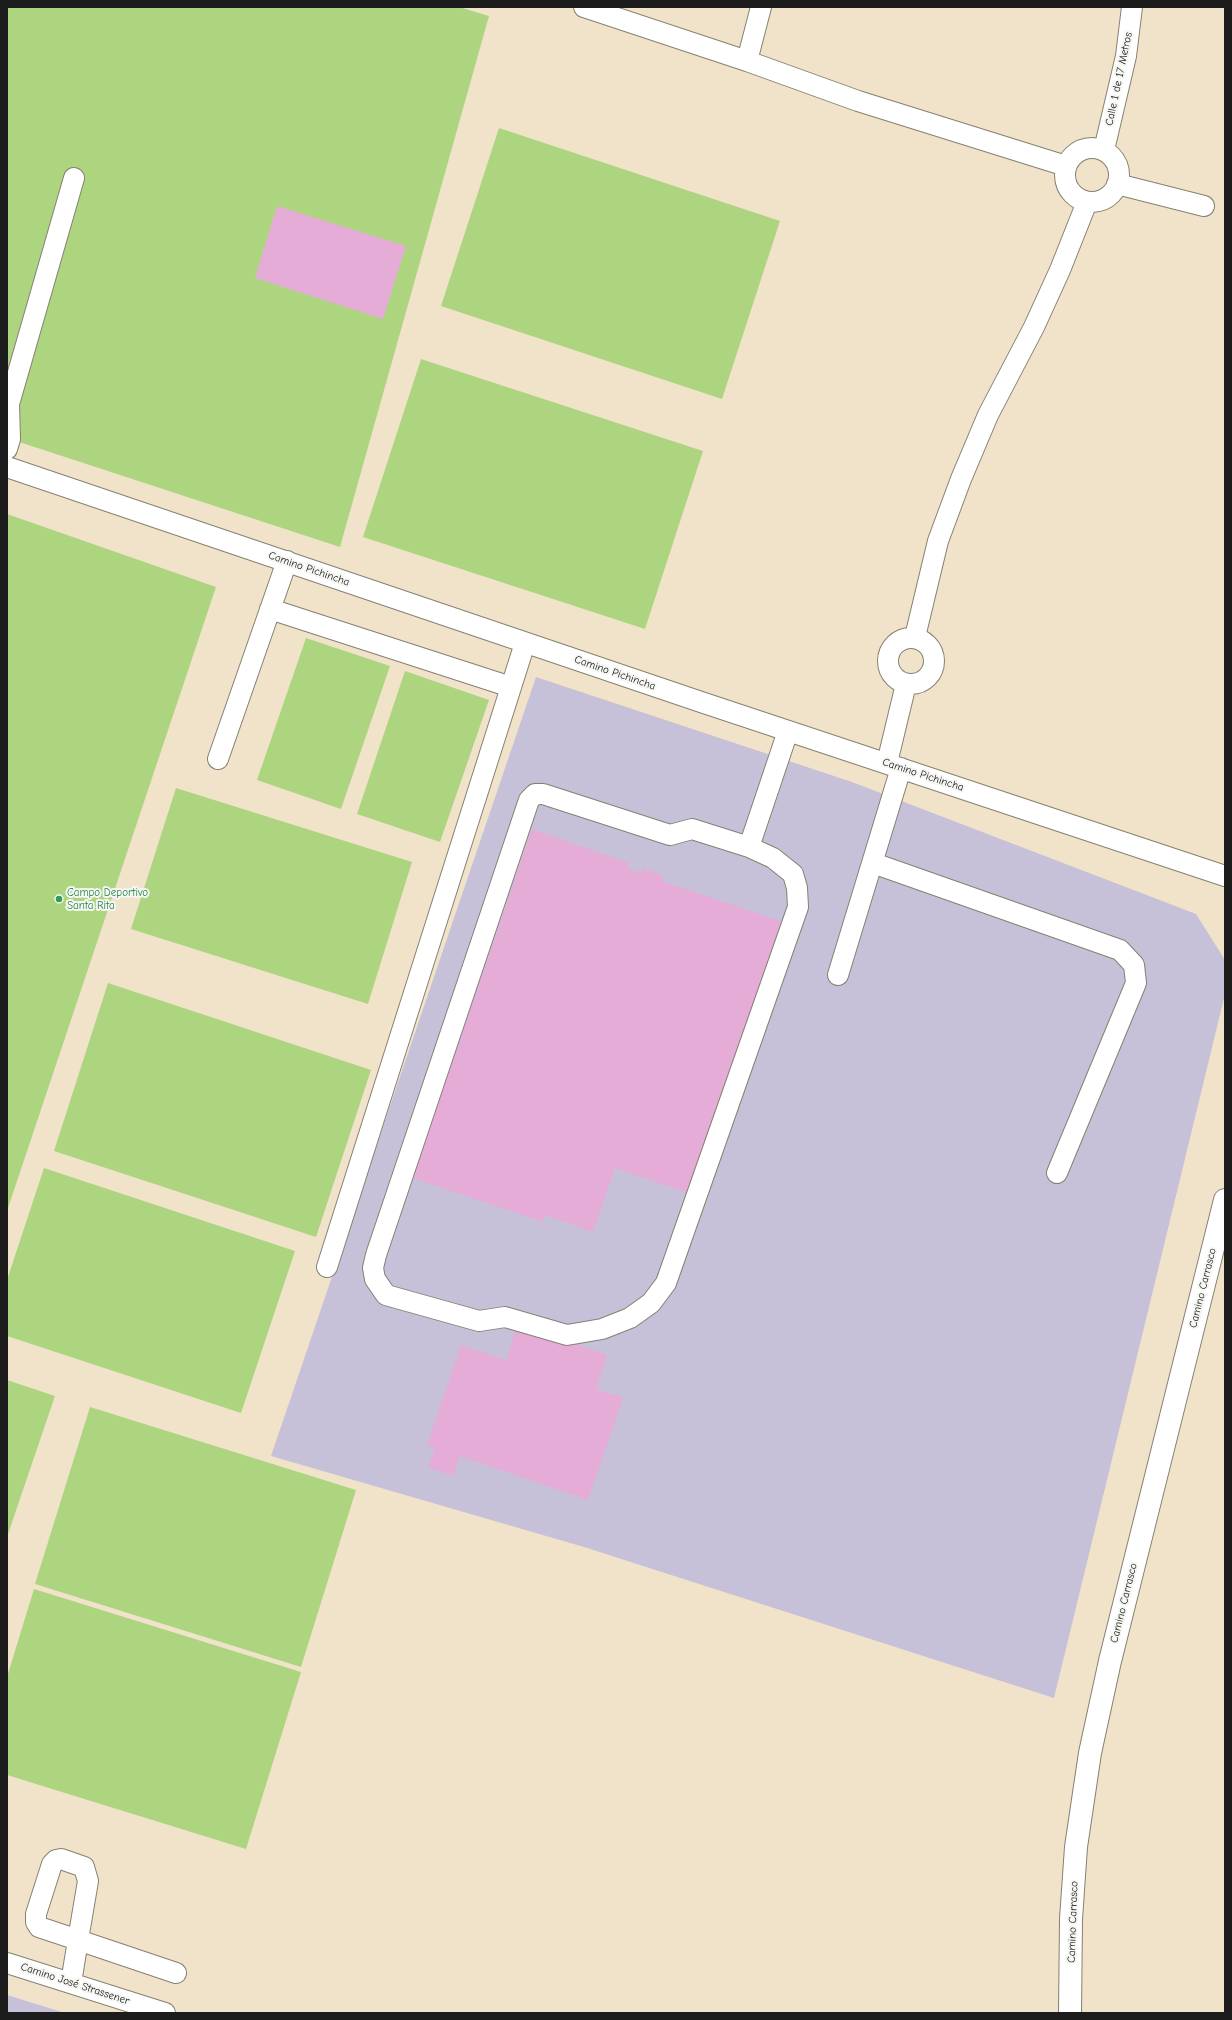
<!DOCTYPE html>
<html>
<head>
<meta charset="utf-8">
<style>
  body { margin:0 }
  #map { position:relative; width:1232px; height:2020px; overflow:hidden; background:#f0e3c9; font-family:"Comic Neue",sans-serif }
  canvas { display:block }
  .frame { position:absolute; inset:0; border:8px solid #1c1c1c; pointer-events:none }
</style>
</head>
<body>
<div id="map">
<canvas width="1232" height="2020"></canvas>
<div class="frame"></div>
</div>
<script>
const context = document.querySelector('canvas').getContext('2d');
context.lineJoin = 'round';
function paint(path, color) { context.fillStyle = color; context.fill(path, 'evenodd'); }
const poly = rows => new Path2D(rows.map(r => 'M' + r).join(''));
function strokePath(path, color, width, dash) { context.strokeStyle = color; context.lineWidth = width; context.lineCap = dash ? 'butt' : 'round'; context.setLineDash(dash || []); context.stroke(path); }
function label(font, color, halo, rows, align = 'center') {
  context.font = font + ' "Comic Neue",sans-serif'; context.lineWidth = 4; context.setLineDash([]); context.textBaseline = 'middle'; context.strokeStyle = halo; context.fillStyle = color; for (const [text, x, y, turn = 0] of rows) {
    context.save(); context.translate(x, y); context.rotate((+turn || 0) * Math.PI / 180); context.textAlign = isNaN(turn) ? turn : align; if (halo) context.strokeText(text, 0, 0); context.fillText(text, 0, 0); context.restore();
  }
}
const industrial = poly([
  [536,677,852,782,1196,914,1225,960,1225,994,1054,1698,584,1547,271,1456],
  [7,1995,65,2013,7,2013]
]);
const green = poly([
  [7,7,459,7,489,16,340,547,7,438],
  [499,128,780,221,722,399,441,306],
  [421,359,703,451,645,629,363,537],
  [7,514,216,587,7,1211],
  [306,638,390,666,341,809,257,780],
  [405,671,489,700,440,842,357,814],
  [176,788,412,862,368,1004,131,929],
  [108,983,371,1070,316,1237,54,1151],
  [44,1168,295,1251,241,1413,7,1336,7,1280],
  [7,1380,55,1396,7,1537],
  [90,1407,356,1490,301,1667,35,1584],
  [34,1589,301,1672,246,1849,7,1775,7,1677]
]);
const building = poly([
  [277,206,406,246,383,319,255,278],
  [532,829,629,863,627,868,641,873,643,868,663,875,662,881,783,922,691,1194,615,1168,593,1232,545,1215,543,1222,413,1178],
  [518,1324,607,1355,596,1389,623,1398,588,1500,460,1456,453,1476,428,1467,435,1448,427,1445,461,1345,506,1360]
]);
const minor = poly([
  [584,7,747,61,858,101,1066,166],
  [747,61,761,7],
  '1065 175a27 27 0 1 1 54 0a27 27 0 1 1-54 0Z',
  [1104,150,1126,56,1132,7],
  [1117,184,1204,206],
  [7,449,10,439,9,404,74,178],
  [7,467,704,703,1225,876],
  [270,609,511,687],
  [915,637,938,541,961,479,988,415,1034,327,1060,270,1087,202],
  '888 661a23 23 0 1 1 46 0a23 23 0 1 1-46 0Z',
  [218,759,287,561],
  [887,763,906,684],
  [535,794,543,794,670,835,692,829,749,847,773,858,793,874,797,888,798,907,666,1283,651,1303,630,1318,602,1329,567,1335,505,1317,479,1321,386,1295,375,1279,373,1268,376,1255,529,800,535,794],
  [749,847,788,731],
  [873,863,1120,950,1134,965,1136,983,1057,1173],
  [838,975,901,768],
  [327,1267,525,643],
  [7,1963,165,2013],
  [71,1983,78,1940,88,1881,84,1867,61,1859,56,1860,52,1864,36,1914,36,1922,39,1927,78,1940,176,1973]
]);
const major = poly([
  [1070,2013,1071,1919,1076,1847,1090,1753,1110,1661,1225,1200]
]);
const markers = [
  [59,899,4,"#2e9e5b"]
];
const streetNames = [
  ["Calle 1 de 17 Metros",1119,79,-78],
  ["Camino Pichincha",309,569,19],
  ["Camino Pichincha",615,673,19],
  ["Camino Pichincha",923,775,18],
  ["Camino Carrasco",1203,1288,-76],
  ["Camino Carrasco",1124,1603,-76],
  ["Camino Carrasco",1073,1922,-88],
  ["Camino José Strassener",75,1984,18]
];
const leisureNames = [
  ["Campo Deportivo",67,893],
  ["Santa Rita",67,906]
];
paint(industrial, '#c7c0d9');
paint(green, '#add580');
paint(building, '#e5acd7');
strokePath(minor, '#868072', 22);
strokePath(major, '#868072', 24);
strokePath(minor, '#fff', 20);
strokePath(major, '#fff', 22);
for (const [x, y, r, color] of markers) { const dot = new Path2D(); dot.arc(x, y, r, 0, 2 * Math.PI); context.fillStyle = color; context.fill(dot); strokePath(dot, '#f6f6f2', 1.5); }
label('11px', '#1c1c1c', '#f6f6f2', streetNames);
label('11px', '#27864d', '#f6f6f2', leisureNames, 'left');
</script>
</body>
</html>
